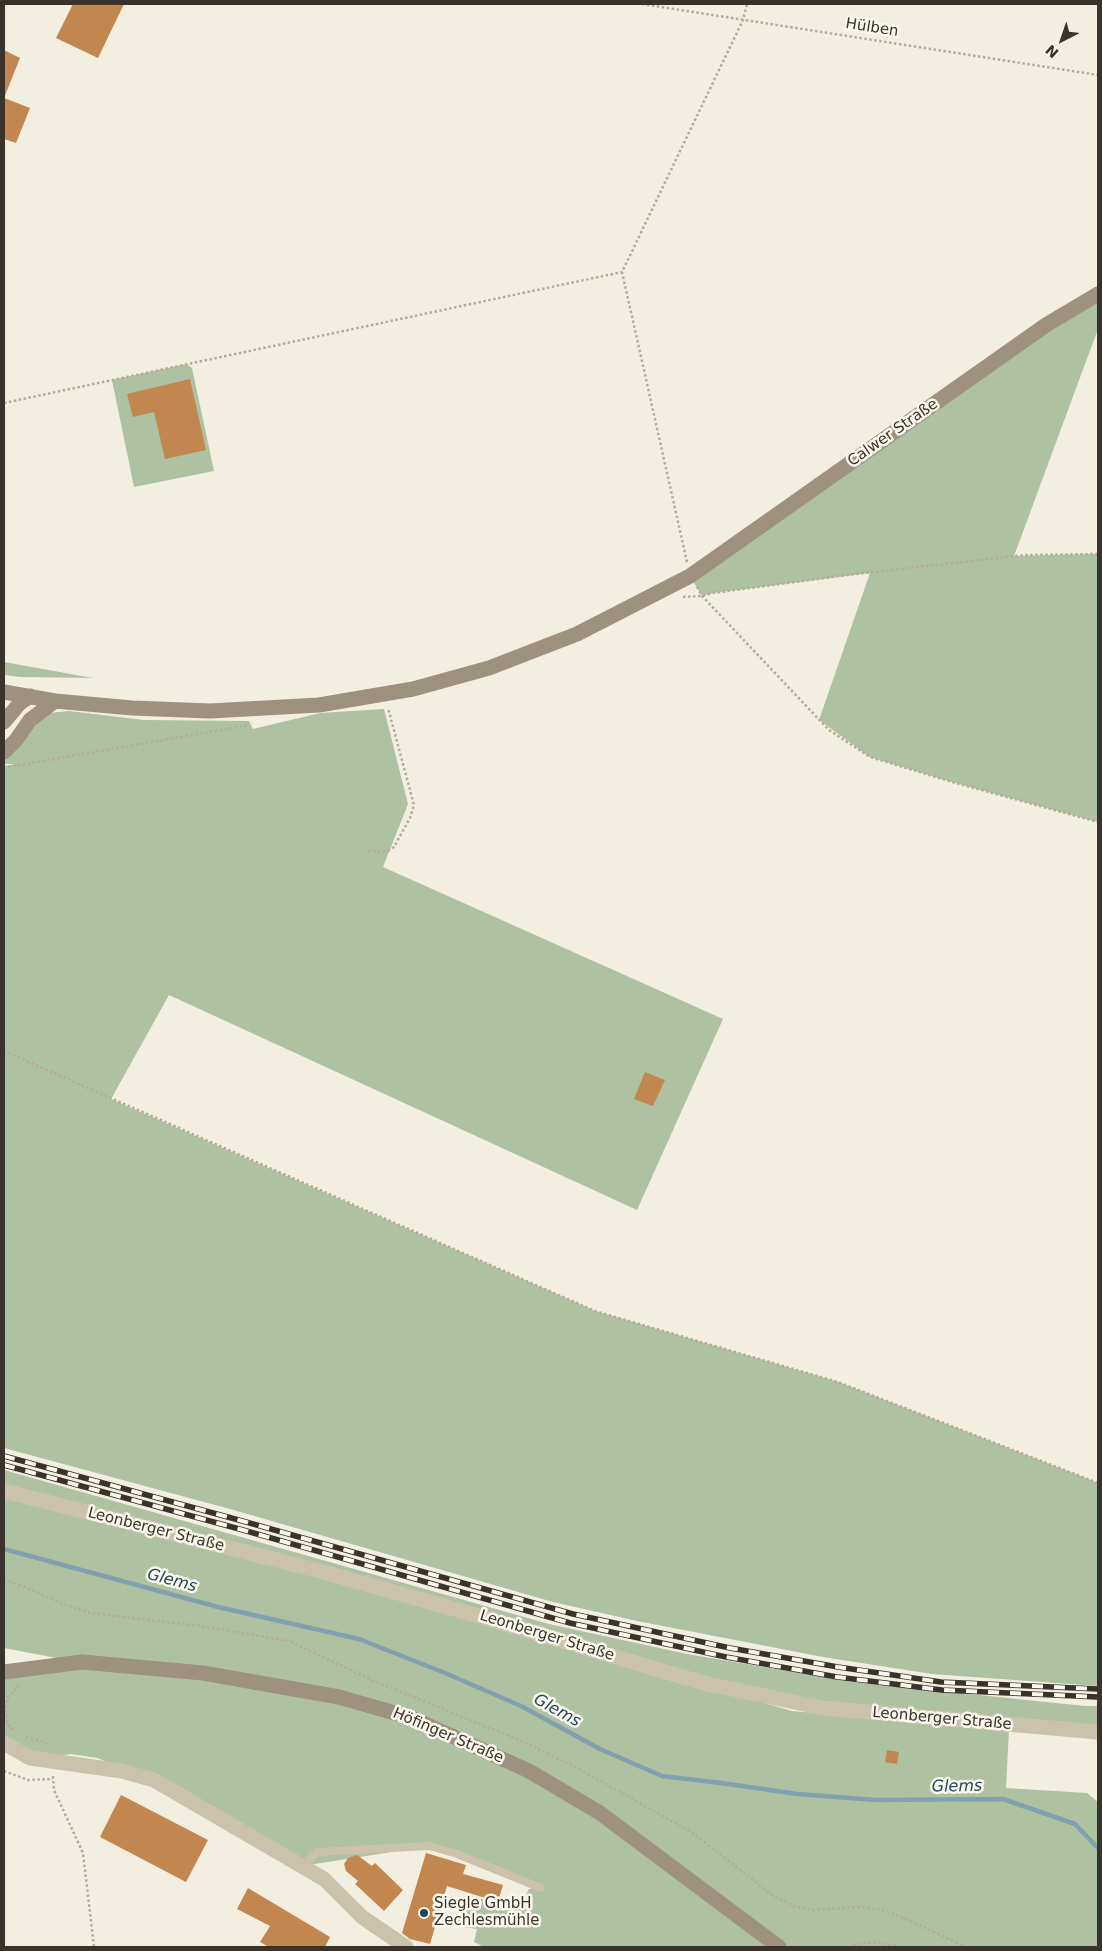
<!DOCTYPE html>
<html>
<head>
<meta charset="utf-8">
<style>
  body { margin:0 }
  #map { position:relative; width:1102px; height:1951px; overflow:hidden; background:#f2eee0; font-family:"DejaVu Sans",sans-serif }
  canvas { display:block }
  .frame { position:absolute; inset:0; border:5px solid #39332b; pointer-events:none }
  .north { position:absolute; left:1037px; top:15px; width:50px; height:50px; -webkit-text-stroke:4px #faf7ed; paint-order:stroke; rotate:221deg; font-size:14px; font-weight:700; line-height:20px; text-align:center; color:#39332b }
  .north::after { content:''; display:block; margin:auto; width:18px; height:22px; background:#39332b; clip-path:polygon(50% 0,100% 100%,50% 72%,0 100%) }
</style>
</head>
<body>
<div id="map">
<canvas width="1102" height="1951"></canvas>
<div class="frame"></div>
<div class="north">N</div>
</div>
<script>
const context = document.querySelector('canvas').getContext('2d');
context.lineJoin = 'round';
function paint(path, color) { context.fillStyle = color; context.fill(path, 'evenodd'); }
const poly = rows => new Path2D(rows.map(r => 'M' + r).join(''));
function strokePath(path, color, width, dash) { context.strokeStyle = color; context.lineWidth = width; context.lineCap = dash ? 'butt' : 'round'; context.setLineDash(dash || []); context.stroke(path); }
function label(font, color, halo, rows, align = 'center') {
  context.font = font + ' "DejaVu Sans",sans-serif'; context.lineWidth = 5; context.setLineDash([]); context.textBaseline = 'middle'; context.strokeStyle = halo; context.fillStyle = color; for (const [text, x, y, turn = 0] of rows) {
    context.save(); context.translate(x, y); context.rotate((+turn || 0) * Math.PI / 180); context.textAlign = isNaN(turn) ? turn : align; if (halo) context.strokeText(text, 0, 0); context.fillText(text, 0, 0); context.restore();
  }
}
const green = poly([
  [1098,294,1098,329,1014,556,1098,554,1098,822,952,782,870,757,819,720,870,573,713,593,702,596,690,576],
  [187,364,192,368,214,471,134,487,112,380],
  [4,662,93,678,21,677,4,675],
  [384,709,408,804,383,867,723,1019,637,1210,169,995,111,1099,595,1311,838,1382,1098,1483,1098,1686,932,1674,823,1657,637,1621,553,1602,230,1509,4,1448,4,766,15,764,4,764,4,760,17,749,38,722,49,713,69,711,144,720,249,721,253,729,320,713],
  [4,1470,549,1624,687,1654,853,1682,1085,1706,1098,1706,1098,1726,824,1704,580,1650,792,1711,1009,1729,1006,1788,1087,1793,1098,1802,1098,1947,484,1947,474,1942,477,1929,456,1926,470,1896,508,1906,521,1905,529,1889,540,1888,430,1846,302,1866,154,1780,97,1758,71,1754,50,1757,4,1743,4,1672,77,1662,4,1648]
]);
const stream = poly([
  [4,1549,218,1607,359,1639,445,1673,521,1706,600,1749,662,1776,721,1783,797,1794,876,1800,1003,1799,1075,1824,1098,1848]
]);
const building = poly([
  [73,4,124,4,98,58,56,38],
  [4,50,20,58,4,98,30,108,16,143,4,139],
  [190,379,206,450,165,459,154,412,133,417,127,394],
  [645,1072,665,1080,653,1106,634,1099],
  [887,1750,899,1752,897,1764,885,1762],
  [121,1795,208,1840,186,1882,100,1837],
  [426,1853,466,1865,463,1874,503,1885,498,1902,447,1886,430,1944,410,1939,402,1933],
  [357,1855,372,1866,375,1863,403,1890,384,1911,355,1884,358,1881,346,1871,344,1864,348,1858],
  [248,1888,330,1937,325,1947,269,1947,260,1942,270,1926,237,1909]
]);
const path = poly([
  [642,4,1098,75],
  [4,403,622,272],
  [687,562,622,272,743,20,747,4],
  [697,587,702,596,829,730,870,757,952,782,1098,822],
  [683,597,702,596,713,593,847,575,1024,555,1098,554],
  [8,767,249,725],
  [368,851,386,852,394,847,410,818,414,805,388,708],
  [4,1051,595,1311,838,1382,1098,1483],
  [4,1580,23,1586,63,1604,91,1613,201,1626,289,1641,374,1681,524,1742,579,1769,693,1833,767,1891,779,1899,796,1907,813,1910,858,1907,883,1910,908,1920,966,1947],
  [13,1730,8,1725,5,1713,6,1699,19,1685],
  [26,1737,45,1742,48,1746],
  [4,1771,28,1780,53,1779],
  [53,1776,54,1790,83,1853,94,1947],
  [849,1947,853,1945,874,1942,899,1947]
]);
const lane = poly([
  [302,1866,317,1852,430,1846,457,1854,541,1888]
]);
const street = poly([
  [4,1491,316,1570,472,1614,703,1683,823,1708,1098,1732],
  [4,1743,30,1758,122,1771,154,1780,324,1879,362,1917,406,1947]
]);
const secondary = poly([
  [4,692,55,701,132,708,210,711,319,705,413,689,489,668,577,634,690,576,1046,325,1098,294],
  [4,722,20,703,30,696],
  [4,752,16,740,30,720,55,701],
  [4,1672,82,1662,203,1673,339,1697,412,1718,529,1771,600,1813,779,1947]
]);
const rail = poly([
  [4,1456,246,1522,573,1614,730,1648,838,1667,941,1682,1098,1689],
  [4,1465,243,1530,570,1623,726,1657,837,1677,942,1690,1098,1697]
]);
const markers = [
  [424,1913,5,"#214759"]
];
const streetNames = [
  ["Hülben",872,28,9],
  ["Calwer Straße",893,433,-35],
  ["Leonberger Straße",156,1530,14],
  ["Leonberger Straße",547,1636,17],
  ["Leonberger Straße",942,1719,5],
  ["Höfinger Straße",448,1736,23]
];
const poiNames = [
  ["Siegle GmbH",434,1904],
  ["Zechlesmühle",434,1921]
];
const waterNames = [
  ["Glems",172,1581,15],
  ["Glems",557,1711,29],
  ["Glems",957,1787,-1]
];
paint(green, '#aec1a0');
strokePath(stream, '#80a1af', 4.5);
paint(building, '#c2874f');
strokePath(path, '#b6ac96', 2.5, [2.5, 2.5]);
strokePath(lane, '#cbc2ac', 8);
strokePath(street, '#cbc2ac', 15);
strokePath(secondary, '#9e917d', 15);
strokePath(rail, '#39332b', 5.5);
strokePath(rail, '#faf7ed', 4, [11]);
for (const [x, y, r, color] of markers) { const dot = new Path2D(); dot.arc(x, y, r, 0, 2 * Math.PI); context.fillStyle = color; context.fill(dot); strokePath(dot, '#faf7ed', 2); }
label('15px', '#39332b', '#faf7ed', streetNames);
label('15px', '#39332b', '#faf7ed', poiNames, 'left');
label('italic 16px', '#214759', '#faf7ed', waterNames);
</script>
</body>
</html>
